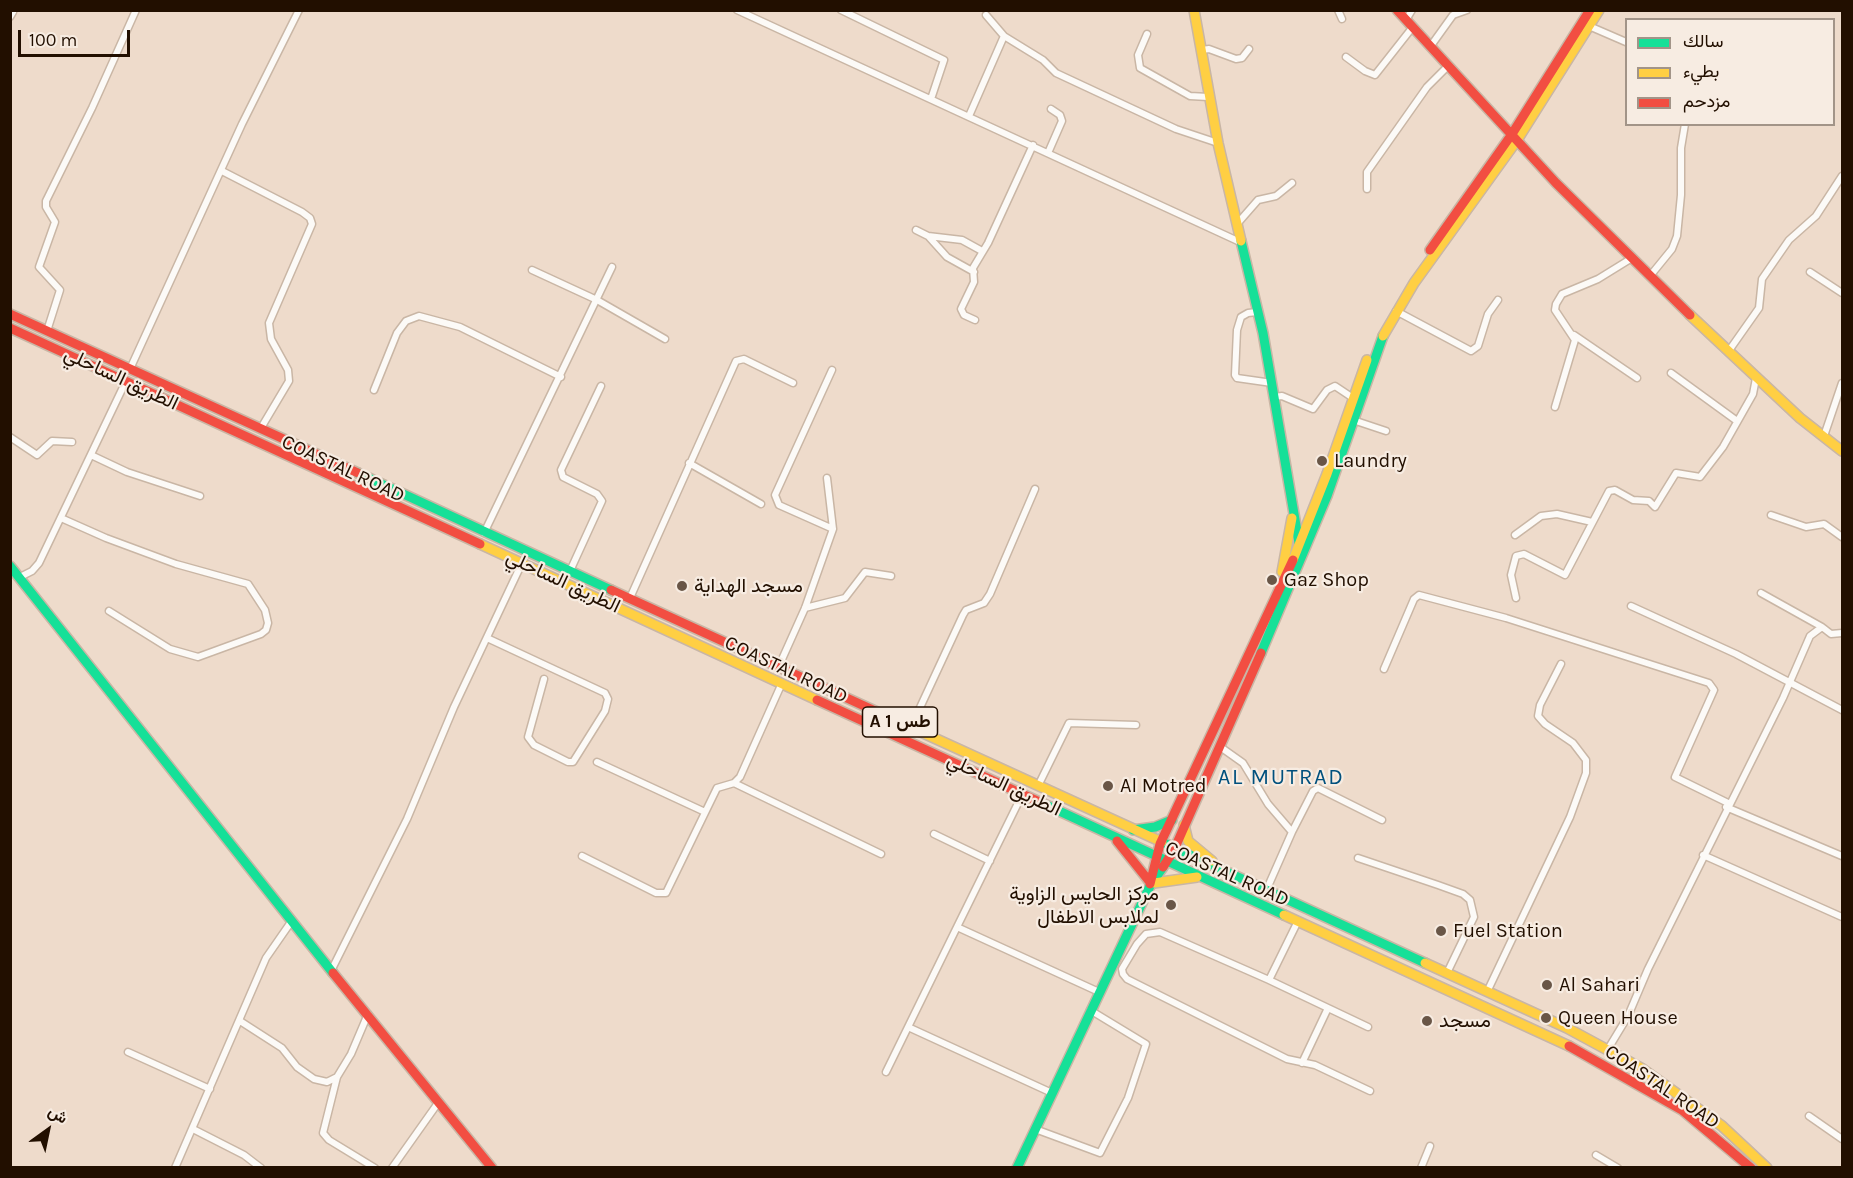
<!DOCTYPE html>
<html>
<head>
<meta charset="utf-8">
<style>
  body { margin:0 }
  #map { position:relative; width:1853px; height:1178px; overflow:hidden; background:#eedbcb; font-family:Karla,Vazirmatn,sans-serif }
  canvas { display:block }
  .frame { position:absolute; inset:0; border:12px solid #220f00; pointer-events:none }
  .legend { position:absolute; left:1625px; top:18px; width:210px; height:108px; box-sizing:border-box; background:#f7ece2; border:2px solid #a29488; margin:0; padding:8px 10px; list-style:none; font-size:18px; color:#220f00 }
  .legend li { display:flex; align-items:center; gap:12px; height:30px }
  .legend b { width:30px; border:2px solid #a29488 }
  .north { position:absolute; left:18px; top:1100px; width:60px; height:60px; -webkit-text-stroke:4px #f7ece2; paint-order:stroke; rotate:33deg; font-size:16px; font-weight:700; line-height:24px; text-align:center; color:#220f00 }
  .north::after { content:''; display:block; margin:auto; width:21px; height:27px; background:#220f00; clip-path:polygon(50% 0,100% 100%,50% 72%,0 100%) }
  .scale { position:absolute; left:18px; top:30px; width:112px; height:27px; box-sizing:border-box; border:3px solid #220f00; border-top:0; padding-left:8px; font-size:18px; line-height:21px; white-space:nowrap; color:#220f00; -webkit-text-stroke:4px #f7ece2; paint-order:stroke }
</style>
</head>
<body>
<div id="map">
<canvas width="1853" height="1178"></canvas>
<div class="frame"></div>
<ul class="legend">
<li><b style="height:8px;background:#16e098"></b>سالك</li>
<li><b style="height:8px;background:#ffcf43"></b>بطيء</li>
<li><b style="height:8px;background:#f24e42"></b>مزدحم</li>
</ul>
<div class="north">ش</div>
<div class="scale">100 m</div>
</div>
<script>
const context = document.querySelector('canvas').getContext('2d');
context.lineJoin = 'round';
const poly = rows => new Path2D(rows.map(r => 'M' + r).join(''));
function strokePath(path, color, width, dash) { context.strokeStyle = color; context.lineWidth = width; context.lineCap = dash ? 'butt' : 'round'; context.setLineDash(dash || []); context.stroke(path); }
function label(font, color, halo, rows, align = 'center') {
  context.font = font + ' Karla,Vazirmatn,sans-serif'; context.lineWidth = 4.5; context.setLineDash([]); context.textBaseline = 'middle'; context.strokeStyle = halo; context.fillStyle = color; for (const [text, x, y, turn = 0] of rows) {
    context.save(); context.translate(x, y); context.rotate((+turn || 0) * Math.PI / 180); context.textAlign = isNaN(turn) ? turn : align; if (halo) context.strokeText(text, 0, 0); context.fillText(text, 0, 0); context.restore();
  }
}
const street = poly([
  [737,10,1240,242],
  [841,10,944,60,931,99],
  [1338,10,1342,19],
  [986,15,1004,36,1043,60,1056,73,1176,129,1218,143],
  [10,17,13,12],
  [1406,20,1412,10],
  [1589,26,1626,42],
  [1147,34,1138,55,1140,68,1190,96,1208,97],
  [1430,47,1453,15,1467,10],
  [1202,50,1209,49,1236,59,1242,58,1249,49],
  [1346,57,1365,71,1375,75,1412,28],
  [969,116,1004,36],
  [1048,153,1062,121,1060,115,1051,109],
  [222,171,302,212,310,218,312,224,269,323,271,339,288,370,289,381,261,428],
  [1367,189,1367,172,1427,87,1448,66],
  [1237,224,1258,200,1276,196,1292,183],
  [916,230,928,236,962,240,982,251],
  [929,237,947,257,974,272],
  [532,270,597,300,665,339],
  [1810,272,1842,293],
  [1650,276,1672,249,1677,236,1681,195,1681,148,1685,124],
  [1396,311,1471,351,1478,346,1488,314,1498,300],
  [1257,312,1248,313,1241,317,1237,330,1235,375,1237,378,1272,383],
  [975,320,964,315,961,309,974,282,973,268,988,243,1033,145],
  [47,331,60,290,39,267,55,222,46,207,46,201,92,108,136,10],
  [1574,335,1637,378],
  [1728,352,1759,308,1762,279,1789,240,1816,216,1842,176],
  [130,369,242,124,299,10],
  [832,370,775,495,779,505,833,529],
  [1671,373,1737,421],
  [374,390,397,333,406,321,419,316,460,327,561,377],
  [1274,397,1282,396,1313,409,1327,390,1335,386,1353,398],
  [1555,407,1575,340,1555,310,1556,304,1562,294,1598,279,1632,258],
  [1353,420,1386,431],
  [1824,436,1842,383],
  [10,437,37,455,52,441,72,442],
  [91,455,127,472,200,496],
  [689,463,761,504],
  [1771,515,1806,527,1824,524,1842,537],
  [61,518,106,538,176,564,248,584,265,610,268,623,266,630,261,634,198,657,170,649,109,611],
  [484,533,612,267],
  [1515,535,1541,516,1557,514,1592,522],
  [570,571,602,501,597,494,563,477,561,470,601,386],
  [20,577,32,571,39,563,126,381],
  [1761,593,1822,627],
  [630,598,736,361,744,359,793,383],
  [1516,598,1511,575,1516,556,1524,554,1565,575,1609,491,1615,490,1633,500,1649,501,1655,507,1676,473,1700,477,1723,447,1753,394,1756,378],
  [1631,606,1736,654,1842,710],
  [805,608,845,598,865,572,891,576],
  [487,638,605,693,608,699,605,711,573,762,568,762,534,745,528,737,544,679],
  [779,666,805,608,833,529,827,478],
  [1384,669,1414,599,1419,595,1506,618,1709,683,1714,690,1675,777,1728,803],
  [911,727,963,615,966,610,984,603,990,594,1035,489],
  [1219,746,1243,763,1268,804,1292,832,1266,891],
  [597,762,705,812],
  [734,783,881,854],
  [1038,786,1069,723,1136,725],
  [1726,807,1842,856],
  [1292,832,1313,791,1318,788,1382,820],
  [934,834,990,861],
  [1703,855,1842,917],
  [582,856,656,893,666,893,717,788,734,783,740,777,782,683],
  [1358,858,1438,885,1463,894,1470,900,1474,917,1447,973],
  [1297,923,1269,980,1160,932,1146,934,1137,944,1122,969,1123,974,1127,979,1287,1059,1315,1065,1370,1091],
  [957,927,1023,793],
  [332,969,407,819,454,707,522,563],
  [1269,980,1368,1027],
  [1487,992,1570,817,1586,773,1586,760,1573,743,1545,724,1538,716,1540,705,1561,664],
  [368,1014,351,1054,337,1077,323,1133,329,1140,375,1168],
  [240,1021,282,1048,297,1067,314,1079,327,1082,337,1077],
  [908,1027,1052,1093],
  [1608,1049,1628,1016,1648,969,1783,698,1810,636,1822,627,1831,634,1842,633],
  [128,1052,210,1089],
  [1302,1063,1328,1008],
  [886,1072,957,927,1099,992],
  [1809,1116,1842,1139],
  [193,1129,244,1155,261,1168],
  [1035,1129,1100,1153,1128,1098,1146,1044,1090,1010],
  [1596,1155,1618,1168],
  [175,1168,266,958,291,922],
  [392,1168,438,1103],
  [1421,1168,1430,1146]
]);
const fast = poly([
  [1241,241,1263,333,1299,543],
  [358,473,611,590],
  [10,566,333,973],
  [1261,653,1327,496,1383,336],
  [1044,804,1284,915],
  [1133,830,1155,827,1172,820],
  [1162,842,1425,963],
  [1017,1168,1150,886,1163,867]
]);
const slow = poly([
  [1194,10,1218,143,1241,241],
  [1690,315,1800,418,1842,451],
  [1383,336,1414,283,1517,140,1599,10],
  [480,544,817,700],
  [1293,560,1327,474,1367,360],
  [1282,572,1292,518],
  [921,732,1162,842],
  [1184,825,1188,841,1212,861],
  [1154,883,1197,877],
  [1284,915,1569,1046],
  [1425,963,1567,1028,1641,1068,1722,1126,1767,1168]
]);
const jam = poly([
  [1397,10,1556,183,1690,315],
  [1430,250,1512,134,1590,10],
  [10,314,358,473],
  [10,328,480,544],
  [611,590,921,732],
  [817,700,1044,804],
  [1117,841,1149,881],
  [1163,867,1174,850,1261,653],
  [1150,884,1160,844,1293,560],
  [333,973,492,1168],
  [1569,1046,1682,1110,1751,1168]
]);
const markers = [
  [1322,461,6,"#695647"],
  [1272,580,6,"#695647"],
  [682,586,6,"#695647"],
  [1108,786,6,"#695647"],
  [1171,905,6,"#695647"],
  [1441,931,6,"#695647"],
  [1547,985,6,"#695647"],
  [1546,1018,6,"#695647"],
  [1427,1021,6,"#695647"]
];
const shields = [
  [900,722,75]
];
const shieldNames = [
  ["A 1 طس",900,722]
];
const streetNames = [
  ["الطريق الساحلي",121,379,25],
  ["COASTAL ROAD",343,469,25],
  ["الطريق الساحلي",563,582,25],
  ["COASTAL ROAD",786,670,25],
  ["الطريق الساحلي",1004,785,25],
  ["COASTAL ROAD",1227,874,24],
  ["COASTAL ROAD",1662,1087,34]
];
const poiNames = [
  ["Laundry",1334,461],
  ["Gaz Shop",1284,580],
  ["مسجد الهداية",694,586],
  ["Al Motred",1120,786],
  ["مركز الحايس الزاوية",1159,894,"right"],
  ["لملابس الاطفال",1159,917,"right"],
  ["Fuel Station",1453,931],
  ["Al Sahari",1559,985],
  ["Queen House",1558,1018],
  ["مسجد",1439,1021]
];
const quarterNames = [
  ["AL MUTRAD",1281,778]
];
strokePath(street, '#c9b6a5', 9);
strokePath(fast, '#c9b6a5', 12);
strokePath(slow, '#c9b6a5', 12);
strokePath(jam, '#c9b6a5', 12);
strokePath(street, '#fcfaf7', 6);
strokePath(fast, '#16e098', 9);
strokePath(slow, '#ffcf43', 9);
strokePath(jam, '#f24e42', 9);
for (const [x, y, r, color] of markers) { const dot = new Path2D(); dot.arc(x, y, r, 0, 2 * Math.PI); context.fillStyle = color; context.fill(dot); strokePath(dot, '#f7ece2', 2); }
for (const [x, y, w] of shields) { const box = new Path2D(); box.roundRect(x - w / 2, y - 15, w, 30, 4.5); context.fillStyle = '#f7ece2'; context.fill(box); strokePath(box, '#220f00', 1.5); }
label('bold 18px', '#220f00', null, shieldNames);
label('20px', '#220f00', '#f7ece2', streetNames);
label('20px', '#220f00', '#f7ece2', poiNames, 'left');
context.letterSpacing = '1.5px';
label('22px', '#01507d', '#f7ece2', quarterNames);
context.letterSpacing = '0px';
</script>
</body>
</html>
